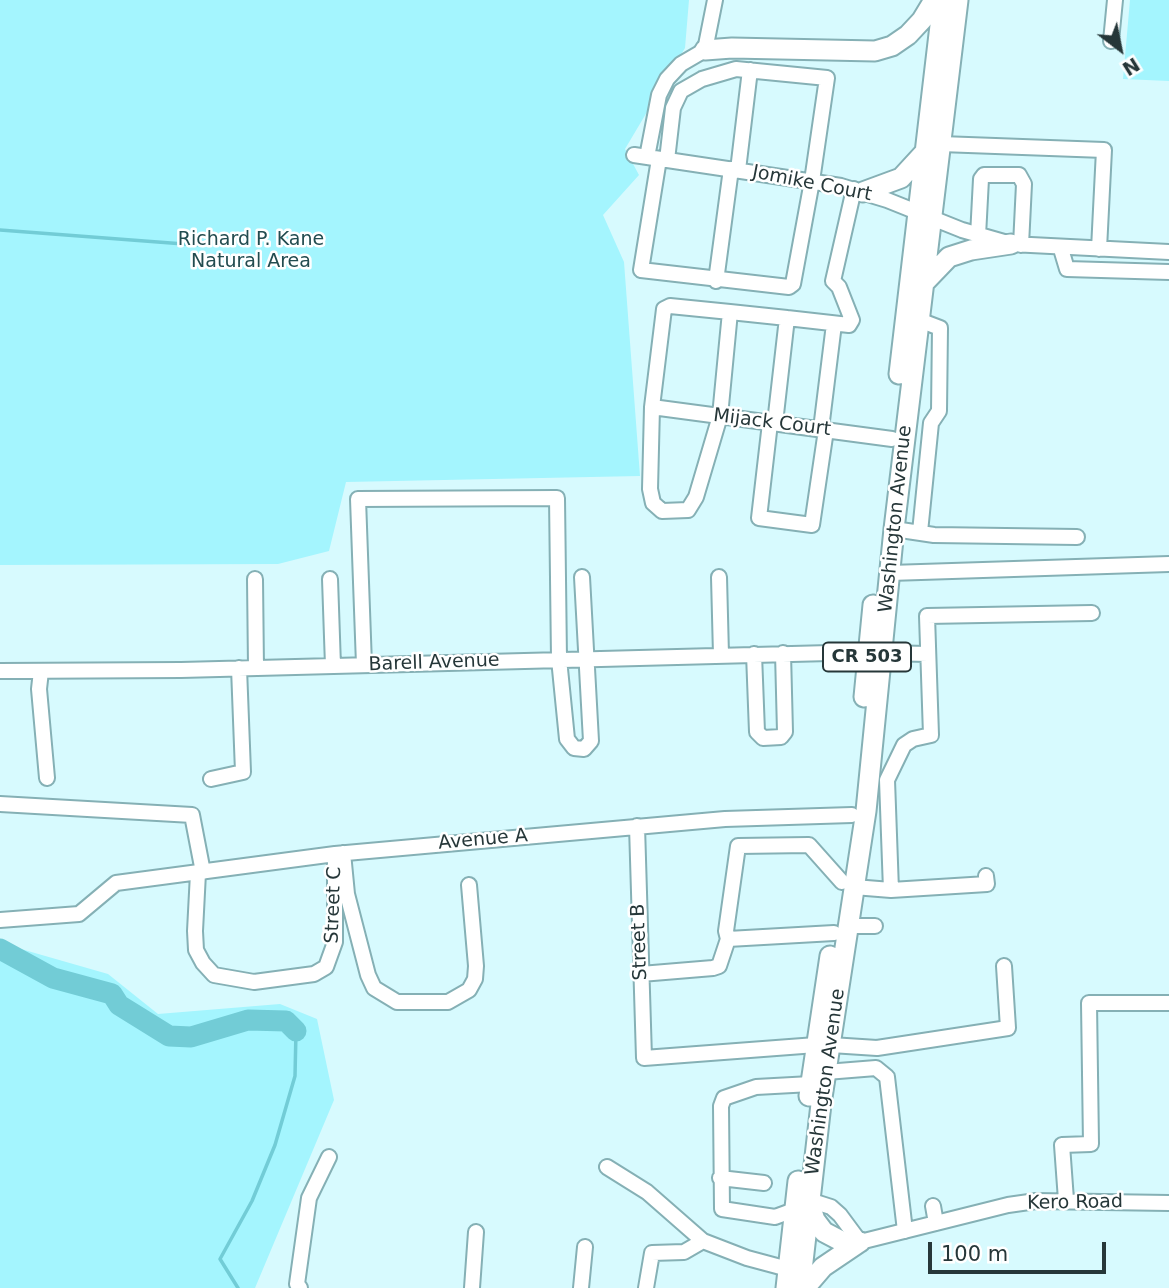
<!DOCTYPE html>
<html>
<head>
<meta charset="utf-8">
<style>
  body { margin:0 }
  #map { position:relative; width:1169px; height:1288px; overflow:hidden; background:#d7fafe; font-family:"DejaVu Sans",sans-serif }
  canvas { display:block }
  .north { position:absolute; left:1085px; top:14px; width:70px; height:70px; -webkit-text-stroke:5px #fff; paint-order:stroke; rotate:148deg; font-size:19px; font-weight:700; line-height:28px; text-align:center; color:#263739 }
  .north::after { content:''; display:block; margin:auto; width:24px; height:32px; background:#263739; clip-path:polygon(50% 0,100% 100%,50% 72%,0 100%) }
  .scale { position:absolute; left:928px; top:1242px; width:178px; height:32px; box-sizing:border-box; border:4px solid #263739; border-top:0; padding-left:9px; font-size:21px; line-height:24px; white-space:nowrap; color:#263739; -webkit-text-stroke:5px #fff; paint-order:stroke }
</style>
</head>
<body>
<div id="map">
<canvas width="1169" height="1288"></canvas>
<div class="north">N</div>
<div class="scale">100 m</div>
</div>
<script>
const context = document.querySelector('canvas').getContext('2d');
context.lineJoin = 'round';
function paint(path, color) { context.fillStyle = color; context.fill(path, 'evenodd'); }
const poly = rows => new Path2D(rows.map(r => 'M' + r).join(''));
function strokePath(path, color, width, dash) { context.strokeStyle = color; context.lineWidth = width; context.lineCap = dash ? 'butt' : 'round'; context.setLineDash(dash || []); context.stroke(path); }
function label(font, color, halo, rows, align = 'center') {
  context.font = font + ' "DejaVu Sans",sans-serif'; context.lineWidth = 5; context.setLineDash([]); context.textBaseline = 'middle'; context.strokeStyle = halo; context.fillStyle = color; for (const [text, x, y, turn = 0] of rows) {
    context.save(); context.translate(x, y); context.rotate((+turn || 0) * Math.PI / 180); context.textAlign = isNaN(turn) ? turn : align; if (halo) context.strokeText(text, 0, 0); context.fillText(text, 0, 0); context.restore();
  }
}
const green = poly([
  [0,0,689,0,685,48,625,149,639,175,603,215,624,262,640,476,346,482,329,551,278,564,0,565],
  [1130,0,1169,0,1169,81,1123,79],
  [0,943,108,974,158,1014,280,1004,317,1019,334,1100,255,1288,0,1288]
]);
const stream = poly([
  [0,230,197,245],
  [238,1288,220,1259,252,1201,275,1145,295,1076,296,1031]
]);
const river = poly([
  [0,949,53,978,112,994,119,1005,169,1036,191,1037,248,1020,286,1021,296,1031]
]);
const minor = poly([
  [1111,41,1115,0],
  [941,144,1104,150,1099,249],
  [634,155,841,186,887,200,962,230,1011,244,1169,252],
  [647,157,659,95,667,79,681,64,705,50,715,0],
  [659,159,641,270,789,287,793,284,812,181,827,78,736,69,702,79,681,91,673,108,667,160],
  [738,170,750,70],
  [978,236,981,179,984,175,1019,175,1024,184,1021,245],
  [1061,249,1067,269,1169,272],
  [716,281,731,169],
  [730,312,720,416,696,497,688,510,662,511,653,503,650,489,652,407,664,309,670,306,730,312,787,318,849,325,852,320,839,287,833,281,854,189],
  [919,320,940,328,939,411,931,423,920,532],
  [652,407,892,439],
  [770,423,759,518,812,525,826,430],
  [775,423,787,318],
  [821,429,834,324],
  [894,529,934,535,1077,537],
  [890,573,1169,564],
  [719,577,721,655],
  [255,579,256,668],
  [330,579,333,666],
  [882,653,928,654],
  [754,654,757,732,763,738,781,737,785,732,783,653],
  [364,665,358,499,557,498,559,659,567,739,574,748,584,749,591,741,582,577],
  [0,671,181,670,868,652],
  [41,671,39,689,47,778],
  [211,779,243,772,239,668],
  [0,804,192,815,203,872],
  [637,826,644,1058,816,1045],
  [343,853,347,894,368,975,374,988,397,1002,448,1002,469,990,475,979,476,966,469,885],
  [198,873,195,931,196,950,203,963,214,975,254,982,314,974,326,967,335,942,335,855],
  [854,887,891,890,887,780,904,745,913,739,931,735,927,616,1092,613],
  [891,890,987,884,986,876],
  [0,920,79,914,116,883,335,854,725,819,852,815],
  [848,926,875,926],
  [834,933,728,939,726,931,738,846,809,845,842,882],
  [641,974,713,968,719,966,728,939],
  [831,1045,877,1048,1008,1028,1004,966],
  [826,1072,876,1068,887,1077,905,1231],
  [607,1167,647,1192,703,1241],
  [720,1178,764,1183],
  [809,1200,831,1207,840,1215,860,1242,1008,1205,1036,1201,1169,1203],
  [1066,1200,1062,1145,1091,1144,1089,1003,1169,1003],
  [933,1206,936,1223],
  [794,1210,775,1217,722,1209,721,1106,724,1098,756,1087,811,1084],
  [300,1288,297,1284,309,1198,329,1157],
  [472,1288,476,1232],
  [581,1288,585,1247],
  [646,1288,652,1253,684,1252,703,1241,747,1258,788,1269]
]);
const major = poly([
  [705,50,732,48,875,51,892,46,908,35,922,20,934,0],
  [863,192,901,178,924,153],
  [924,283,949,257,971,250,1011,244],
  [899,374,943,0],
  [864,697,873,605],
  [809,1096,830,956],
  [810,1205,815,1220,824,1232,843,1242,860,1242],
  [786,1288,798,1181],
  [800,1288,821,1104,866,811,894,529,958,0],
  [805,1288,823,1267,860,1242]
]);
const shields = [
  [867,657,88]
];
const shieldNames = [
  ["CR 503",867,657]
];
const streetNames = [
  ["Jomike Court",812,184,11],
  ["Mijack Court",772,423,7],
  ["Washington Avenue",896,519,-84],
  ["Barell Avenue",434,663,-2],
  ["Avenue A",483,840,-5],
  ["Street C",334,905,-88],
  ["Street B",640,942,-92],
  ["Washington Avenue",826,1082,-82],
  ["Kero Road",1075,1203,-1]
];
const parkNames = [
  ["Richard P. Kane",251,240],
  ["Natural Area",251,262]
];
paint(green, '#a4f5fe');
strokePath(stream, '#72ccd6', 3.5);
strokePath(river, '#72ccd6', 21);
strokePath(minor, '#85b0b5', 18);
strokePath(major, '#85b0b5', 23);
strokePath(minor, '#fff', 14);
strokePath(major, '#fff', 19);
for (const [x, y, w] of shields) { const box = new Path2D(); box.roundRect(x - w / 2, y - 14.5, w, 29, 5); context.fillStyle = '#fff'; context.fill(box); strokePath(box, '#263739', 2); }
label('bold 18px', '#263739', null, shieldNames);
label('19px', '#263739', '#fff', streetNames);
label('19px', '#224c50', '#fff', parkNames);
</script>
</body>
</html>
